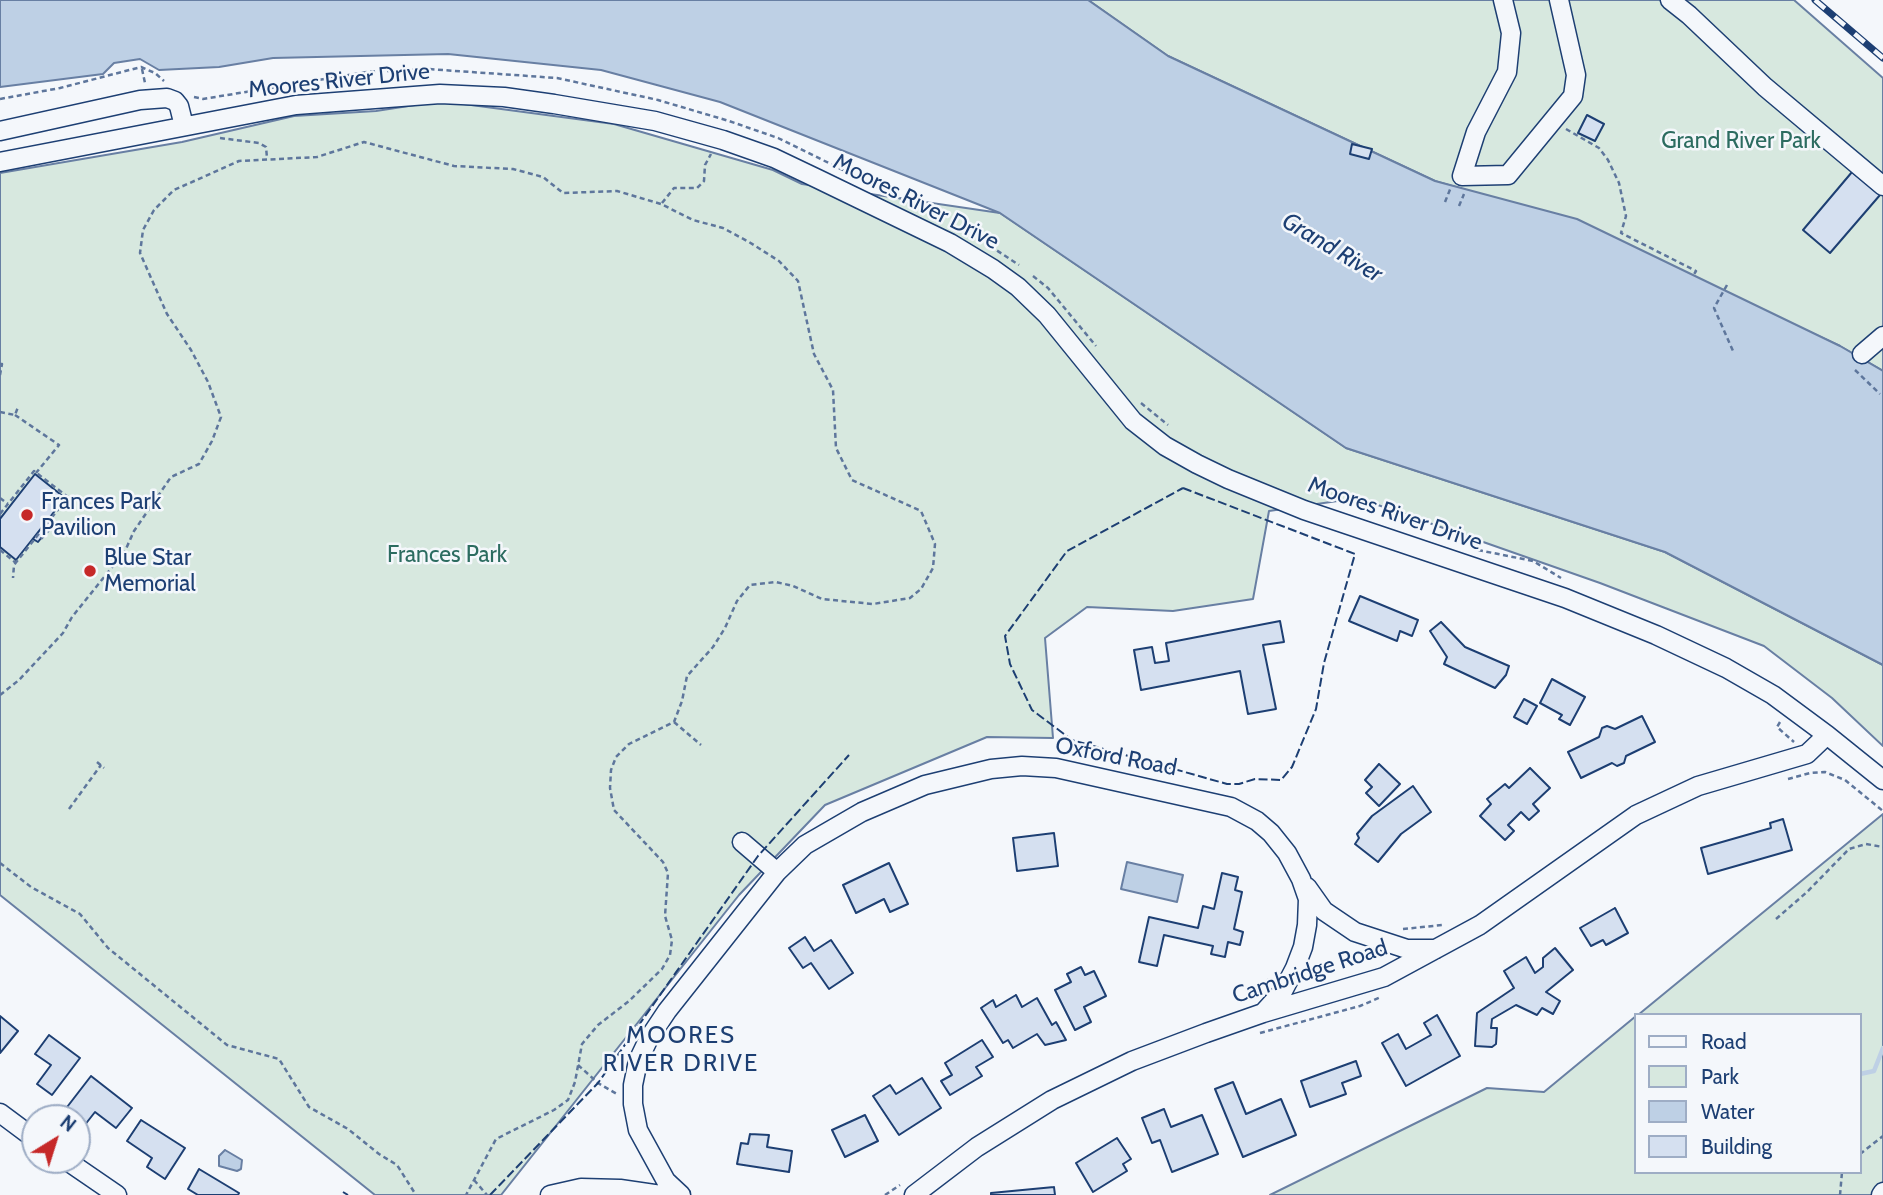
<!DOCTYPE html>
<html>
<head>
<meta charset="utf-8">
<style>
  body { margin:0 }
  #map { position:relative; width:1883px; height:1195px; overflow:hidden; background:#f4f7fb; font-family:Cabin,sans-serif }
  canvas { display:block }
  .legend { position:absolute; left:1634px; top:1013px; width:228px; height:161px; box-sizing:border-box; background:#f4f7fb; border:2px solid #9eadc5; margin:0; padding:9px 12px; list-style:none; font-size:21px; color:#1d3f73 }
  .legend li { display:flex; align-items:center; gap:14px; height:35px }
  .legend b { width:35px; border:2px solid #9eadc5 }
  .north { position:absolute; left:21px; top:1104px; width:70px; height:70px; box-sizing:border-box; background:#f4f7fb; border:2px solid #9eadc5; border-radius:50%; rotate:38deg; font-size:19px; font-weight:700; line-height:28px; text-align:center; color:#1d3f73 }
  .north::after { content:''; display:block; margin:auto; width:24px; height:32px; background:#c62828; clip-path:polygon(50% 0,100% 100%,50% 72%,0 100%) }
</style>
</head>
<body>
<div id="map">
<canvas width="1883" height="1195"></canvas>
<ul class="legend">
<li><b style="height:9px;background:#f4f7fb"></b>Road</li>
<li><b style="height:19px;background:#d7e8df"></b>Park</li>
<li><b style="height:19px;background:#bed0e5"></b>Water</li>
<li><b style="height:19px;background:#d5e0f0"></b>Building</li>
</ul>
<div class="north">N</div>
</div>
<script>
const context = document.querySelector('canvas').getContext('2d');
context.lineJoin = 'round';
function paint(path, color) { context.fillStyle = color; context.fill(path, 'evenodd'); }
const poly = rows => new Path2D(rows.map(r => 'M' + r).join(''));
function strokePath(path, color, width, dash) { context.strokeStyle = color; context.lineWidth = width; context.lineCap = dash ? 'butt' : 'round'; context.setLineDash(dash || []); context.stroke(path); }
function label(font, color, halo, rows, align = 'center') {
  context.font = font + ' Cabin,sans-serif'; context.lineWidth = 5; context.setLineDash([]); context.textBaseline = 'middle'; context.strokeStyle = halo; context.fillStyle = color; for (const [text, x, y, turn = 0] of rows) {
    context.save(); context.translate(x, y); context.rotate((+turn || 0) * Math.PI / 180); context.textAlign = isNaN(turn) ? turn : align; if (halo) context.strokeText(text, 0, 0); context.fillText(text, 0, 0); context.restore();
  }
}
const green = poly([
  [1088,0,1794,0,1883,78,1883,371,1840,346,1749,304,1476,193,1435,181,1168,56,1088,0],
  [441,101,614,124,773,170,802,184,1000,213,1346,448,1665,552,1883,665,1883,746,1832,698,1764,646,1600,583,1358,498,1269,511,1253,599,1173,611,1087,607,1045,638,1053,738,987,737,825,805,739,895,501,1195,375,1195,0,895,0,173,182,142,294,116,376,111,441,101],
  [1883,814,1883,1195,1270,1195,1487,1088,1544,1092,1636,1016,1636,1172,1860,1172,1860,1015,1638,1015,1883,814]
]);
const water = poly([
  [0,0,1088,0,1168,56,1435,181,1577,219,1840,346,1883,371,1883,665,1665,552,1346,448,1000,213,720,102,601,70,448,54,273,58,219,67,159,70,140,59,114,63,103,74,0,87,0,0],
  [1127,862,1183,875,1177,902,1121,889,1127,862],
  [225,1150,242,1160,241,1169,237,1171,219,1166,219,1156,225,1150]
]);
const stream = poly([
  [1860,1074,1874,1071,1883,1048]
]);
const building = poly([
  [1587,115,1604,124,1595,141,1578,133,1587,115],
  [1352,144,1372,149,1369,159,1350,154,1352,144],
  [1852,172,1880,195,1830,253,1803,230,1852,172],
  [35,474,65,498,16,560,0,547,0,519,35,474],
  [48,519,53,523,38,542,33,539,48,519],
  [1360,596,1418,620,1412,636,1400,631,1397,641,1349,621,1360,596],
  [1280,621,1284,642,1263,645,1276,709,1248,714,1240,671,1141,690,1134,650,1152,647,1155,663,1169,661,1166,643,1280,621],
  [1441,622,1465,647,1509,666,1506,675,1495,688,1444,664,1447,657,1430,631,1441,622],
  [1552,679,1585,697,1570,725,1559,719,1562,715,1540,703,1552,679],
  [1524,699,1537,706,1527,724,1514,717,1524,699],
  [1642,716,1655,742,1626,756,1624,763,1617,766,1612,763,1581,778,1568,752,1599,737,1602,728,1607,726,1615,729,1642,716],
  [1379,764,1400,784,1379,806,1366,793,1372,787,1365,780,1379,764],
  [1530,768,1550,788,1533,804,1539,811,1529,820,1521,812,1508,825,1514,831,1505,840,1480,816,1491,804,1487,799,1505,784,1509,788,1530,768],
  [1413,786,1431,812,1401,834,1378,862,1355,844,1359,838,1357,834,1372,816,1413,786],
  [1783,819,1792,850,1708,874,1701,848,1771,828,1770,823,1783,819],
  [1054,833,1058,866,1017,871,1013,838,1054,833],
  [889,863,908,904,890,912,884,899,856,913,843,885,889,863],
  [1222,873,1238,877,1235,890,1242,892,1234,929,1243,932,1240,945,1228,942,1225,957,1211,954,1213,946,1164,935,1157,966,1139,962,1149,917,1198,928,1203,906,1214,909,1222,873],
  [1615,908,1628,933,1606,945,1603,940,1591,946,1580,928,1615,908],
  [805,937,814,951,831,940,853,973,829,989,811,963,803,968,789,948,805,937],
  [1555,948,1573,970,1546,992,1560,1001,1553,1014,1542,1008,1537,1015,1516,1005,1492,1019,1491,1028,1497,1028,1496,1044,1492,1047,1475,1046,1477,1013,1514,988,1504,971,1526,957,1535,973,1543,967,1543,958,1555,948],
  [1081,967,1085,975,1094,971,1106,996,1084,1007,1091,1022,1075,1030,1055,990,1071,982,1067,974,1081,967],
  [1016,995,1022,1007,1037,998,1052,1025,1056,1022,1066,1040,1045,1045,1037,1034,1013,1048,1008,1040,1003,1043,981,1008,993,1000,996,1007,1016,995],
  [1437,1015,1460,1056,1406,1086,1382,1043,1398,1034,1406,1049,1431,1035,1424,1023,1437,1015],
  [0,1016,18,1031,0,1053,0,1016],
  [49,1035,80,1058,52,1095,37,1084,51,1065,35,1054,49,1035],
  [982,1040,993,1057,976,1067,982,1076,950,1095,941,1081,952,1075,945,1063,982,1040],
  [1356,1061,1361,1076,1342,1083,1346,1094,1310,1107,1301,1081,1356,1061],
  [91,1076,132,1108,116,1128,95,1112,84,1126,77,1121,77,1118,73,1118,64,1111,91,1076],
  [922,1078,941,1108,899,1135,873,1096,890,1085,896,1094,922,1078],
  [1233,1082,1246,1114,1281,1099,1296,1135,1243,1157,1215,1089,1233,1082],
  [1164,1109,1171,1127,1202,1115,1218,1154,1172,1172,1160,1140,1152,1143,1142,1118,1164,1109],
  [865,1115,878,1141,845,1157,832,1130,865,1115],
  [141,1120,185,1148,165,1179,147,1167,152,1158,127,1141,141,1120],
  [750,1134,769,1135,767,1147,792,1151,789,1172,737,1164,741,1143,748,1144,750,1134],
  [1117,1138,1131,1159,1123,1164,1127,1171,1093,1192,1076,1163,1117,1138],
  [199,1169,239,1193,238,1195,198,1195,188,1189,199,1169],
  [1054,1187,1055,1195,991,1195,991,1193,1054,1187]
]);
const path = poly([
  [142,69,145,83],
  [194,97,203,99,367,72,428,69,557,78,658,100,729,121,778,138,916,206],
  [0,99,60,88,141,67,155,73,164,81],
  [1566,129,1599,148,1608,160,1619,183,1626,216,1621,233,1696,271,1693,276],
  [220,138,259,143,266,147,267,158],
  [1445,202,1451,187],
  [662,203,674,188,697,188,704,181,705,165,711,154],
  [1459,206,1464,194],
  [990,246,1019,265],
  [1033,276,1048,288,1096,346],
  [1727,285,1714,308,1733,351],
  [0,364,2,364,0,375],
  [1855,370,1880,394],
  [1141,403,1168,425],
  [0,412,15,415,18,407],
  [15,415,59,445,36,473],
  [0,498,8,504],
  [0,514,34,471,68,497,14,565,13,578],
  [41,539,51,528],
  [0,550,16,563],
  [1478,550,1533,561,1561,578],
  [0,695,19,680,63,633,72,617,125,551,134,531,171,477,199,464,212,441,221,417,208,382,191,350,167,314,140,253,143,230,154,210,174,190,239,161,317,157,364,142,454,166,513,169,543,177,563,193,617,191,661,204,693,220,723,228,749,242,779,261,798,281,814,354,833,390,836,448,852,480,921,511,935,544,933,568,921,589,910,598,873,604,822,599,793,586,776,582,750,585,737,601,725,628,713,647,687,676,682,701,674,722,629,744,616,757,611,770,610,788,614,810,663,862,668,873,665,916,672,940,670,955,662,969,629,1001,598,1025,582,1044,575,1082,568,1100,554,1110,496,1139,466,1195],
  [674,722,701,745],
  [1780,722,1777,727,1794,742],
  [97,762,104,768],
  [1788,779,1810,773,1825,772,1845,780,1883,811],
  [69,809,101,765],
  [0,863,31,887,80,914,108,948,227,1045,279,1059,309,1107,348,1129,379,1154,397,1165,416,1195],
  [1776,919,1807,892,1849,849,1866,844,1883,847],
  [1403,929,1442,925],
  [1247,1000,1270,978],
  [1260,1033,1360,1006,1381,997],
  [578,1065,598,1083,617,1094],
  [1860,1154,1883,1136],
  [474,1180,487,1195],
  [885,1195,900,1185],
  [1840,1195,1842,1172]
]);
const minor = poly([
  [1503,0,1511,33,1507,72,1476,132,1462,176,1508,175,1573,96,1576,75,1559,0],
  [1670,0,1689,15,1765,87,1883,186],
  [0,131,140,100,167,98,175,101,179,106,184,126],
  [0,162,296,105,440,94,504,97,554,104,655,121,723,140,774,158,818,179,950,243,993,269,1018,287,1047,315,1133,421,1165,446,1197,464,1228,479,1304,510,1565,598,1656,635,1726,668,1773,695,1827,735,1883,780],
  [1862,354,1883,336],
  [742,842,777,872],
  [1307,887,1324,911,1355,932,1407,949,1436,949],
  [0,1113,35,1139],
  [66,1160,117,1195],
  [550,1195,581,1188,620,1189,661,1195],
  [681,1195,666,1181,638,1130,633,1104,633,1085,638,1061,649,1038,667,1011,777,872,805,845,862,812,925,785,991,769,1022,766,1056,768,1231,807,1257,821,1271,833,1287,853,1301,879,1308,899,1307,925,1303,947,1295,968,1283,991,1263,1013],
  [914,1195,977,1147,1052,1100,1132,1061,1206,1033,1263,1013,1384,977,1480,925,1636,815,1698,786,1807,754,1827,735],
  [1881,1195,1883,1192]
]);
const rail = poly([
  [1815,0,1883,58]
]);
const fence = poly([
  [1183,488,1355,554,1324,663,1316,709,1292,767,1281,780,1255,779,1239,784,1227,784,1072,740,1032,710,1010,664,1005,636,1067,551,1183,488],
  [343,1192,348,1195],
  [490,1195,598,1083,758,856,849,755]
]);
const markers = [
  [27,515,7,"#c62828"],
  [90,571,7,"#c62828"]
];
const streetNames = [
  ["Moores River Drive",339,81,-6],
  ["Moores River Drive",916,202,27],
  ["Moores River Drive",1395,514,19],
  ["Oxford Road",1116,757,11],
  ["Cambridge Road",1310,972,-18]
];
const parkNames = [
  ["Grand River Park",1741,141],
  ["Frances Park",447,555]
];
const poiNames = [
  ["Frances Park",41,502],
  ["Pavilion",41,528],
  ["Blue Star",104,558],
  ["Memorial",104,584]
];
const waterNames = [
  ["Grand River",1332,248,31]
];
const neighbourhoodNames = [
  ["MOORES",681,1036],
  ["RIVER DRIVE",681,1064]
];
paint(green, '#d7e8df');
strokePath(green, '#687fa3', 2);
paint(water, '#bed0e5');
strokePath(water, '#687fa3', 2);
strokePath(stream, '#bed0e5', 4.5);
paint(building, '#d5e0f0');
strokePath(building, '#1d3f73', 2);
strokePath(minor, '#1d3f73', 21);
strokePath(path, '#5e769c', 2.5, [5, 3.5]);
strokePath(minor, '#f4f7fb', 18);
strokePath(rail, '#1d3f73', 7);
strokePath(rail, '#f4f7fb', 4.5, [13]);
strokePath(fence, '#1d3f73', 2, [9, 3.5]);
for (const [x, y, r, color] of markers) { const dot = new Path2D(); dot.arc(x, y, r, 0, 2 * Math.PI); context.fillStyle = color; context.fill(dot); strokePath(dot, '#f4f7fb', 2.5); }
label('23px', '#1d3f73', '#f4f7fb', streetNames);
label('23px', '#2c6c60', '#f4f7fb', parkNames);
label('23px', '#1d3f73', '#f4f7fb', poiNames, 'left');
label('italic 24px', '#1d3f73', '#f4f7fb', waterNames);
context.letterSpacing = '2px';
label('24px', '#1d3f73', '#f4f7fb', neighbourhoodNames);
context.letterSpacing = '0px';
</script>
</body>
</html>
